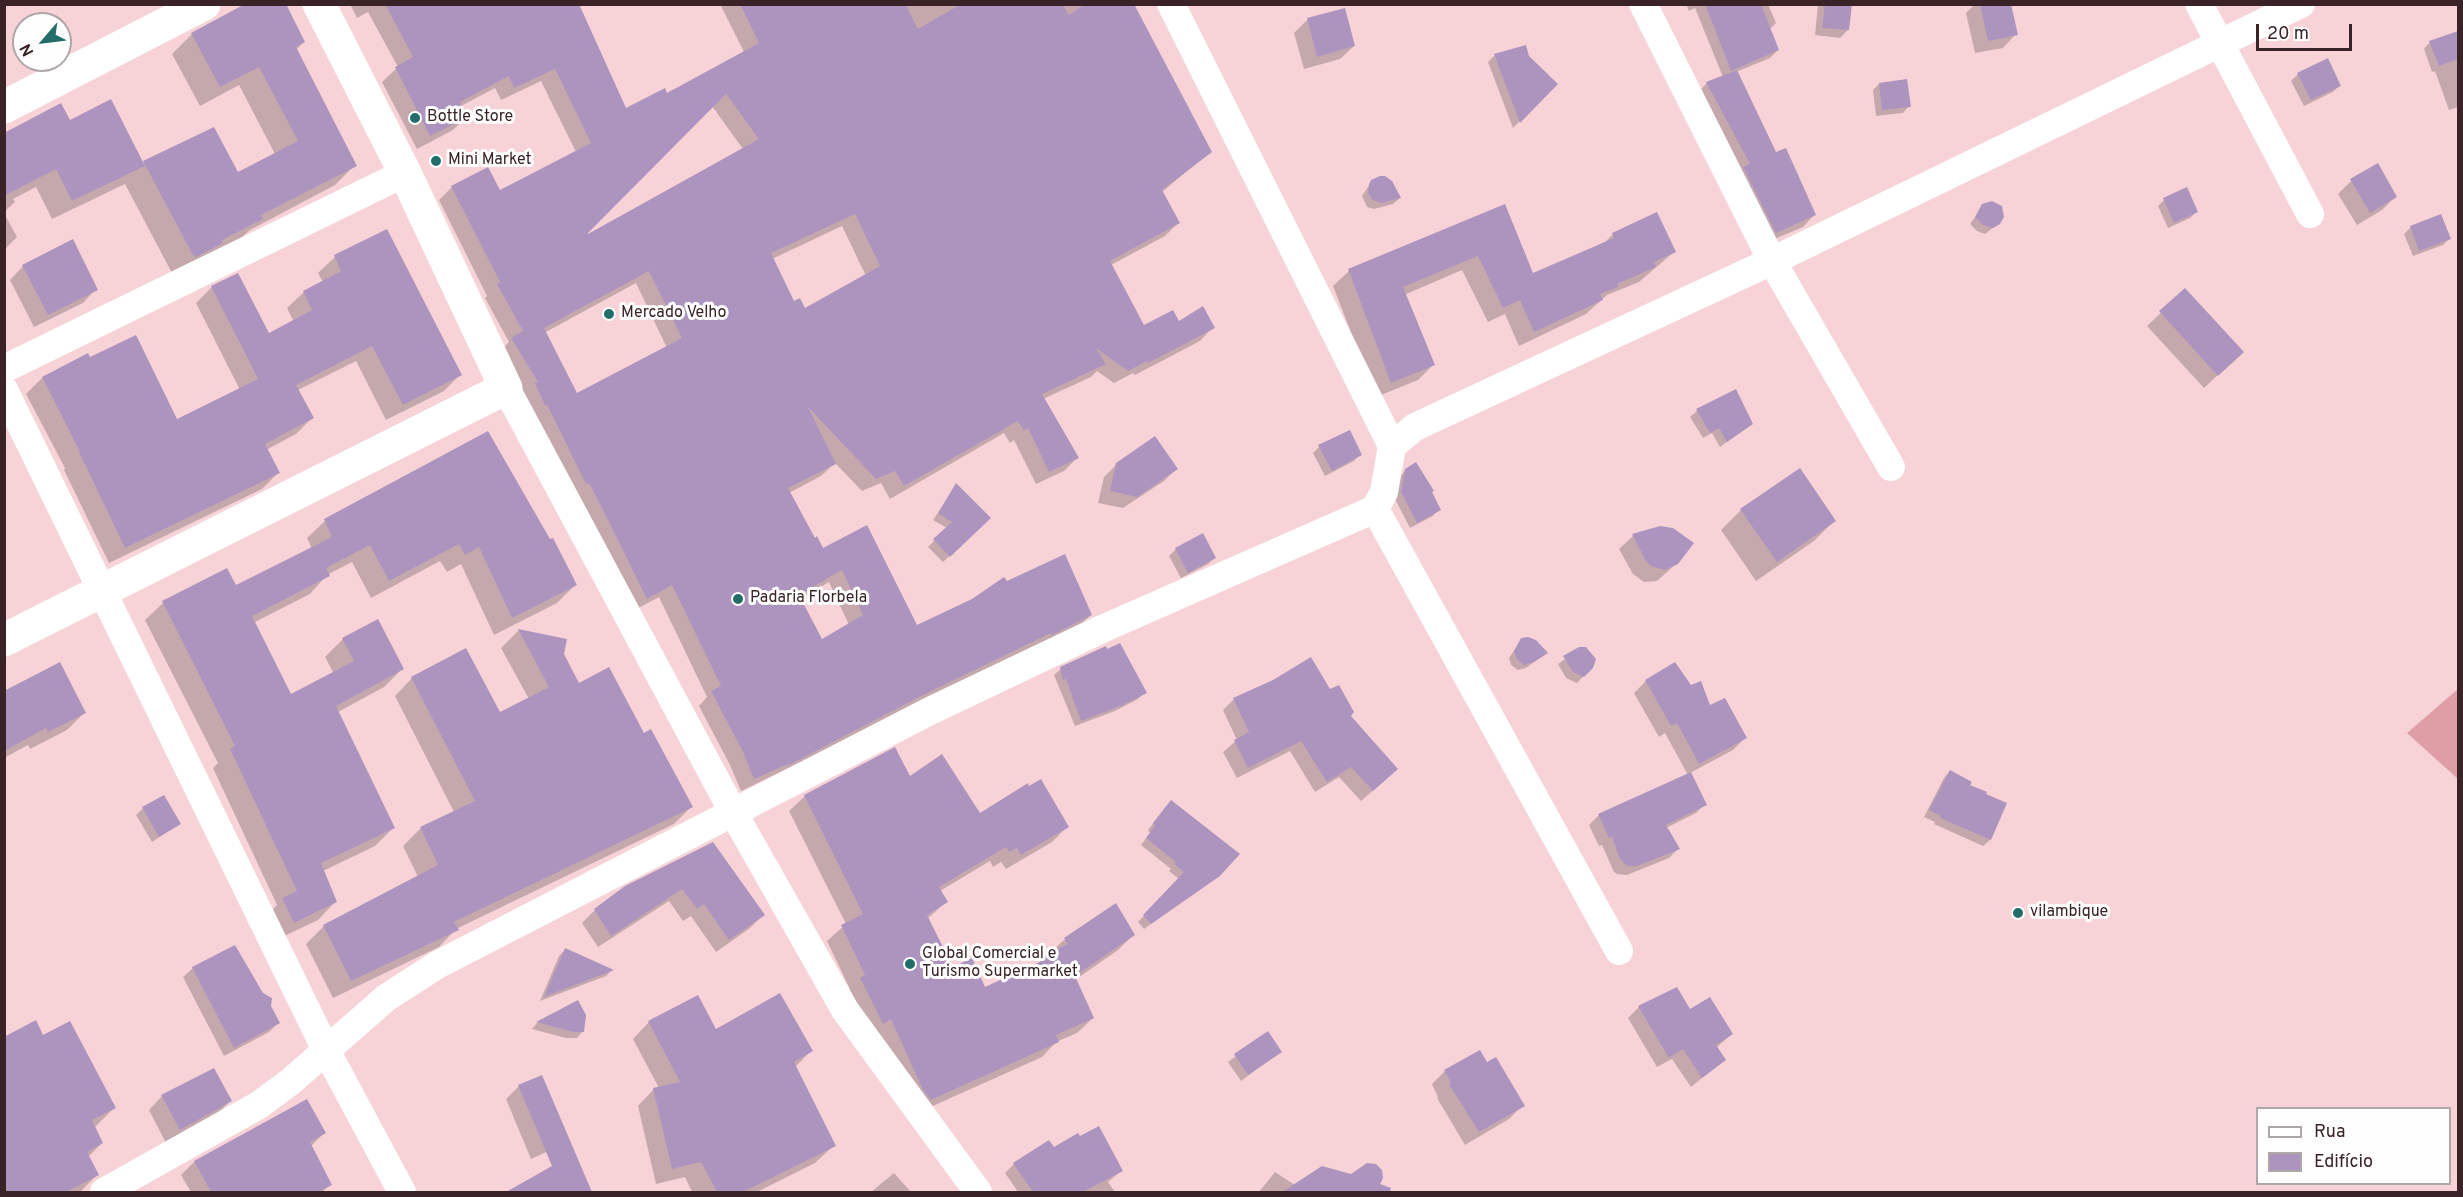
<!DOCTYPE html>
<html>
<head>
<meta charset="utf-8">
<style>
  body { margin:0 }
  #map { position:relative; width:2463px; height:1197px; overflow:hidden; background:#f7d3d7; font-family:Overpass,sans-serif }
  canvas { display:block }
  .frame { position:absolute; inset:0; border:6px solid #392326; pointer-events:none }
  .legend { position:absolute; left:2256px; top:1107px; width:195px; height:78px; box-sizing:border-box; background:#fefefe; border:2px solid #afa6a8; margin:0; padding:8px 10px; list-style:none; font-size:18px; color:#392326 }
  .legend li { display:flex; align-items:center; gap:12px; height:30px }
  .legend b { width:30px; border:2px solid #afa6a8 }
  .north { position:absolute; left:12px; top:12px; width:60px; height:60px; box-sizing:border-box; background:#fefefe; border:2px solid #afa6a8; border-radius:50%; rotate:242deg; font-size:16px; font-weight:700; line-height:24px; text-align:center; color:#392326 }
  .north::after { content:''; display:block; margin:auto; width:21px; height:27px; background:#226d69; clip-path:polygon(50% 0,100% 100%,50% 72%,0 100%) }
  .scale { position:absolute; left:2256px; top:24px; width:96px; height:27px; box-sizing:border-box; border:3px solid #392326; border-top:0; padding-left:8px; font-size:18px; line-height:21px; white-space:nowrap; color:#392326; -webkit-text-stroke:4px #fefefe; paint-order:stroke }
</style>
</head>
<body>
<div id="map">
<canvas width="2463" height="1197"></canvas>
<div class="frame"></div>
<ul class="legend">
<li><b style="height:8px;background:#fff"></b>Rua</li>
<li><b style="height:16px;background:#ac94bf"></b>Edifício</li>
</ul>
<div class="north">N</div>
<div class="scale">20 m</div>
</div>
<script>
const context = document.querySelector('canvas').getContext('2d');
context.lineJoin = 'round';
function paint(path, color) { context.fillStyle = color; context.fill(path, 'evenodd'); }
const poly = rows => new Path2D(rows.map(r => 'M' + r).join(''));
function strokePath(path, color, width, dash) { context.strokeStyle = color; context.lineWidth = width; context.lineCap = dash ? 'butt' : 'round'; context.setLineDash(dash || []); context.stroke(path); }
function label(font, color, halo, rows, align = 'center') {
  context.font = font + ' Overpass,sans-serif'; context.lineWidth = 6; context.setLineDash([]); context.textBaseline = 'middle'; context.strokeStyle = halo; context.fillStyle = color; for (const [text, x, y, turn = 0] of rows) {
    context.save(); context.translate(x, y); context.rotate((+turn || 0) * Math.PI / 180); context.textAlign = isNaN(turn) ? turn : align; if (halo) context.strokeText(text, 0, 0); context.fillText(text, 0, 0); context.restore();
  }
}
const green = poly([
  [2458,689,2458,779,2407,733]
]);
const shadow = poly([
  [350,4,577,4,625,110,667,95,744,52,720,4,1130,4,1210,152,1162,192,1178,223,1165,236,1111,265,1144,327,1178,323,1213,327,1200,341,1135,375,1133,373,1114,383,1097,371,1091,377,1043,399,1077,458,1064,471,1036,484,1014,440,1010,443,1004,433,890,499,881,483,862,491,835,463,821,476,789,493,814,540,823,550,917,627,1006,583,1091,615,1077,628,741,791,730,765,699,706,707,697,659,597,633,611,499,353,509,342,485,298,487,296,439,200,452,187,499,192,576,152,541,81,501,100,495,88,461,106,466,117,453,130,417,149,382,82,398,67,368,12,357,18],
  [712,106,743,149,582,238],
  [842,226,866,276,804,310,793,303,772,259],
  [636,283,667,348,576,395,544,333],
  [829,582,849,625,821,641,800,599],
  [1686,4,1768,4,1776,23,1770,29,1778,50,1770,58,1736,72,1775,154,1814,215,1803,227,1765,243,1695,95,1707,83,1723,77,1695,8,1689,11],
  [1818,4,1850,4,1848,30,1840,38,1815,35],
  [1975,4,2010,4,2016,34,2003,48,1975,53,1966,13],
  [1308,19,1354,46,1340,59,1304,69,1294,33],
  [2458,32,2458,107,2449,110,2435,71,2432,72,2424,49,2430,42],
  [192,34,304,42,296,50,355,165,335,185,250,230,241,238,173,275,125,184,52,219,36,187,13,199,15,202,4,212,4,135,69,122,142,164,213,129,237,174,275,154,239,85,200,106,172,54],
  [1525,47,1528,57,1556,84,1513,128,1488,62,1494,56],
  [2327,60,2339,86,2333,92,2304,106,2291,81,2298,74],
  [1879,84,1909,106,1903,113,1876,116,1873,90],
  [1372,181,1400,198,1393,204,1374,209,1367,207,1362,196],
  [2351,181,2395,197,2382,210,2357,225,2338,194],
  [2164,200,2197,211,2190,218,2168,228,2158,206],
  [1504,206,1532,275,1603,244,1613,234,1674,252,1639,282,1607,295,1586,314,1519,346,1505,314,1488,322,1462,270,1404,295,1433,365,1418,380,1376,397,1333,286,1349,271],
  [1983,206,1998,224,1985,234,1977,231,1970,224],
  [4,213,17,237,4,250],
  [2411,227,2449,239,2443,245,2413,256,2404,234],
  [386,231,460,375,444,391,386,420,356,361,298,390,312,418,296,434,266,450,278,473,262,489,109,563,64,470,65,468,26,394,42,378,177,421,240,390,196,303,212,287,268,335,294,322,287,308,304,292,323,282,318,273,335,257],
  [23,266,96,289,83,303,34,327,10,280],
  [2185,290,2228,365,2204,388,2147,326],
  [1735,391,1751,424,1720,447,1712,433,1703,438,1690,417,1697,411],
  [487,433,575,585,557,603,494,635,461,564,447,572,440,561,371,598,352,562,327,575,310,594,253,623,290,696,334,674,325,657,343,639,402,669,384,687,338,712,393,828,375,846,323,871,335,902,318,920,276,940,265,917,277,905,213,768,218,763,145,620,163,603,235,587,312,549,307,538,325,521],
  [1319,447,1360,454,1354,461,1325,476,1313,453],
  [1117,464,1176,469,1164,481,1123,508,1098,503,1104,477],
  [1406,470,1430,492,1439,509,1433,516,1410,528,1395,499,1399,477],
  [956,486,989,518,943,562,928,547,947,528,933,520],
  [1741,510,1834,521,1814,541,1756,581,1721,530],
  [1666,527,1677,563,1657,581,1644,582,1633,574,1619,549,1633,536],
  [1202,535,1214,558,1208,564,1181,578,1169,556,1176,549],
  [519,630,562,654,578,685,644,735,691,807,674,824,456,929,439,947,333,998,306,944,324,926,418,877,403,846,421,828,454,812,395,696,412,678,500,714,529,699,501,648],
  [1522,639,1546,653,1526,668,1518,670,1511,665,1509,658],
  [1579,649,1591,668,1577,683,1566,678,1558,664],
  [1061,669,1145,692,1138,699,1115,711,1075,726,1054,675],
  [1646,681,1690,687,1709,708,1745,738,1733,750,1690,773,1705,804,1696,813,1666,828,1678,849,1669,858,1627,875,1617,874,1614,872,1602,845,1599,846,1589,825,1598,816,1688,775,1665,733,1659,737,1634,693],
  [1330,691,1349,716,1385,780,1361,801,1339,777,1315,792,1290,751,1237,778,1223,752,1237,740,1223,710,1234,699],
  [4,694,84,713,67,730,30,749,28,745,4,758],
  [1950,771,1984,795,2005,804,1990,840,1983,846,1934,824,1935,822,1924,817,1944,778],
  [910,778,979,815,1067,827,1052,842,1006,869,1001,862,993,867,990,861,940,891,946,902,927,919,952,969,984,989,1035,966,1064,940,1116,905,1133,935,1118,950,1075,980,1093,1018,1077,1033,1056,1042,1042,1057,915,1114,845,994,850,989,827,941,846,924,789,811,805,796],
  [163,797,179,824,152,842,136,815,143,808],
  [1165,808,1219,875,1144,929,1138,922,1179,879,1169,871,1171,869,1141,845,1150,833,1148,830],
  [712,843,763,915,750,928,716,952,691,916,683,921,669,901,598,947,582,923,595,910],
  [565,950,612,970,606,976,540,1001,559,956],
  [193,968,278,1023,269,1032,224,1056,183,977],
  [577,1002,583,1031,577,1038,566,1038,532,1029,537,1023],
  [1639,1007,1689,1012,1732,1034,1716,1048,1724,1060,1691,1087,1672,1059,1657,1067,1628,1018],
  [649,1022,715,1031,811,1051,795,1067,832,1147,815,1163,757,1192,692,1192,685,1177,656,1184,638,1106,654,1089,659,1088,633,1039],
  [1267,1033,1280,1052,1241,1081,1228,1062],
  [43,1037,114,1108,94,1128,102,1143,88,1157,97,1175,80,1192,4,1192,4,1038],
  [1487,1065,1523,1105,1509,1119,1465,1145,1437,1098,1438,1097,1432,1084,1445,1071],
  [519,1086,553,1149,531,1159,506,1099],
  [162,1096,230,1101,217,1114,166,1143,149,1110],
  [324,1133,310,1147,330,1185,322,1192,191,1192,181,1175,194,1162],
  [1053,1149,1121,1171,1108,1182,1115,1192,1018,1192,1005,1173,1014,1164],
  [1275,1172,1298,1187,1351,1176,1374,1188,1369,1192,1259,1192],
  [894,1173,911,1192,871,1192]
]);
const building = poly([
  [245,4,286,4,305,42,296,47,357,166,261,215,263,219,222,240,223,243,196,257,193,255,143,161,214,127,238,172,298,141,259,67,220,87,191,33],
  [385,4,579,4,626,108,665,88,667,93,759,43,740,4,905,4,918,29,961,4,1062,4,1069,15,1085,4,1134,4,1212,152,1162,190,1180,223,1110,261,1144,325,1173,310,1179,321,1203,306,1215,328,1148,363,1147,361,1128,371,1096,348,1106,364,1042,394,1079,458,1049,472,1028,428,1024,431,1018,421,904,486,895,471,876,479,808,407,836,464,788,488,815,538,817,536,823,548,867,525,917,625,972,599,1004,577,1007,581,1065,554,1092,615,1052,635,1051,633,923,695,789,765,788,764,754,779,743,752,711,691,721,686,672,585,647,599,601,506,589,483,586,484,547,405,545,406,535,383,538,382,511,338,523,331,497,284,500,282,451,186,488,167,500,190,591,143,555,69,514,88,509,76,460,102,468,117,430,136,395,67,413,57],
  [726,94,759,139,588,234,588,233],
  [855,214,880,266,805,308,800,298,794,301,771,253],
  [649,271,682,338,577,393,544,328],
  [842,570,863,615,822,639,799,595],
  [1705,4,1761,4,1779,50,1731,71],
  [1825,4,1852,4,1849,30,1822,28],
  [1980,4,2011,4,2018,35,1988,41],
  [1345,8,1355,46,1317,57,1307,18],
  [2458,31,2458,59,2439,66,2429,41],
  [1526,45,1529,56,1558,84,1520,123,1494,54],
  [2328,58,2341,86,2311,100,2297,73],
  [1737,70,1776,152,1786,148,1816,215,1776,233,1743,167,1750,164,1706,82],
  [1907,79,1911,107,1882,110,1879,83],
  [111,99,145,166,72,201,56,169,4,196,4,133,61,103,70,120],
  [2378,163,2397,197,2370,213,2350,179],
  [1380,176,1385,176,1392,181,1401,198,1381,203,1373,200,1368,193,1369,184,1371,180],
  [2187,187,2198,212,2174,223,2163,198],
  [1992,201,2002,206,2004,217,2000,224,1993,228,1983,225,1975,217,1982,204],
  [1505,204,1533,273,1614,238,1612,233,1657,212,1676,252,1654,262,1656,267,1617,284,1618,287,1600,294,1603,300,1534,332,1520,300,1503,308,1478,256,1403,287,1435,365,1391,383,1348,269],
  [2441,214,2451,239,2419,251,2410,226],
  [387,229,462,375,403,405,372,346,296,385,314,418,265,444,280,473,125,548,79,452,80,452,42,377,88,353,90,357,136,335,177,419,258,379,211,286,238,273,269,333,312,310,303,291,341,271,334,255],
  [73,239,98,290,48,315,22,265],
  [2185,288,2244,352,2218,376,2159,311],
  [1736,389,1753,424,1727,442,1719,428,1710,433,1696,409],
  [1350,430,1362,455,1332,471,1318,445],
  [488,431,550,539,553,538,577,585,512,618,479,547,465,555,459,544,389,581,370,545,326,568,330,576,252,616,291,694,354,661,342,638,378,619,404,669,336,706,395,828,321,863,337,902,294,923,282,898,297,891,230,749,235,746,162,601,227,568,236,585,332,537,324,519],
  [1155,436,1178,469,1137,497,1110,491,1116,463],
  [1416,462,1434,491,1432,492,1441,510,1417,523,1401,492,1405,469],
  [1800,468,1836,521,1777,562,1740,509],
  [956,483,991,518,950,557,933,539,952,522,938,513],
  [1660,526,1673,528,1694,543,1678,564,1665,570,1651,566,1646,561,1632,534],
  [1203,533,1216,558,1188,573,1175,548],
  [518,629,567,639,564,654,579,683,609,667,644,733,651,729,693,807,454,922,459,930,351,981,323,925,438,865,420,827,475,801,411,677,466,648,500,712,549,687],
  [1528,637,1536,640,1548,653,1534,662,1524,665,1517,659,1514,651,1521,638],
  [1120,643,1147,693,1123,705,1081,721,1066,679,1063,680,1060,667,1106,646,1107,649],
  [1579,647,1586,647,1596,659,1593,668,1584,677,1573,672,1563,656],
  [1311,657,1330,689,1339,685,1354,712,1351,716,1398,769,1373,791,1351,767,1327,782,1301,741,1248,768,1234,740,1249,732,1233,698,1273,680],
  [60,662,86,713,48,732,46,728,4,751,4,691],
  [1675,662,1691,685,1701,681,1710,705,1725,698,1747,738,1699,764,1677,723,1671,726,1645,680],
  [895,747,910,776,942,754,980,813,1028,783,1029,786,1041,779,1069,827,1021,855,1017,848,1009,852,1006,847,939,887,948,902,927,915,953,967,972,958,985,987,1044,960,1042,956,1068,944,1064,938,1116,903,1135,935,1075,976,1094,1018,1056,1035,1059,1042,931,1100,922,1088,891,1019,883,1024,860,978,865,975,841,925,863,914,804,795],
  [1950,770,1972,782,1970,785,1987,792,1986,794,2007,803,1991,840,1940,818,1941,816,1929,810],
  [1691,772,1707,805,1666,825,1680,849,1637,866,1627,866,1620,859,1612,837,1609,838,1598,814],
  [164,795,181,824,159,837,142,807],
  [1171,800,1240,854,1220,876,1151,924,1143,915,1184,872,1174,864,1176,862,1146,838,1155,826,1153,823],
  [713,842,765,915,729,940,704,904,697,909,682,889,611,936,594,909,625,886],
  [235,945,263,993,272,998,271,1006,280,1023,234,1048,192,967],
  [565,948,614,970,544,997],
  [1677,987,1690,1009,1710,997,1733,1034,1716,1045,1726,1060,1702,1078,1683,1049,1669,1058,1638,1006],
  [780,993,813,1051,794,1062,836,1146,743,1192,717,1192,701,1162,672,1169,653,1088,680,1082,648,1021,698,995,716,1029],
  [578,1000,586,1015,584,1032,573,1032,536,1022],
  [36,1020,43,1035,70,1021,116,1108,92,1120,103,1143,87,1152,99,1175,66,1192,4,1192,4,1037],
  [1268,1031,1282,1052,1248,1075,1234,1054],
  [1480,1050,1487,1062,1496,1057,1525,1106,1479,1132,1449,1084,1451,1083,1444,1070],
  [214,1068,232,1101,180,1130,161,1095],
  [542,1075,592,1192,506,1192,552,1166,518,1085],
  [307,1099,326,1133,310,1142,332,1185,318,1192,211,1192,194,1161],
  [1099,1126,1123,1171,1083,1192,1033,1192,1013,1163,1049,1140,1054,1147,1078,1133,1080,1136],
  [1367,1163,1376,1164,1382,1170,1383,1178,1380,1184,1391,1188,1390,1192,1282,1192,1322,1166,1351,1174]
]);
const minor = poly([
  [1171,4,1392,446],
  [1643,4,1772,261,1891,467],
  [2199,4,2310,214],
  [4,369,405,173],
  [506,388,733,812,845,1010,978,1192],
  [4,390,326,1050,402,1192],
  [1375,509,1619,951],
  [104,1192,259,1105,290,1082,386,998,437,965,930,711,1102,629,1375,509,1384,492,1392,446,1415,427,1772,261,2301,4]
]);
const secondary = poly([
  [4,107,204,4],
  [4,640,506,388,405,173,319,4]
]);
const markers = [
  [415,118,6,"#226d69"],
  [436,161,6,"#226d69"],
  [609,314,6,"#226d69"],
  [738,599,6,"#226d69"],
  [2018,913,6,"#226d69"],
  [910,964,6,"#226d69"]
];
const poiNames = [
  ["Bottle Store",427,118],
  ["Mini Market",448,161],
  ["Mercado Velho",621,314],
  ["Padaria Florbela",750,599],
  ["vilambique",2030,913],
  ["Global Comercial e",922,955],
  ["Turismo Supermarket",922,973]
];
paint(green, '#df9ea6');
paint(shadow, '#0003');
paint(building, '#ac94bf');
strokePath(minor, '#fff', 28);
strokePath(secondary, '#fff', 33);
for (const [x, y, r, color] of markers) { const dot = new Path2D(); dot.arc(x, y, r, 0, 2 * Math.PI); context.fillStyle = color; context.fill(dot); strokePath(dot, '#fefefe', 2); }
label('16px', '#392326', '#fefefe', poiNames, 'left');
</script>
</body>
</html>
